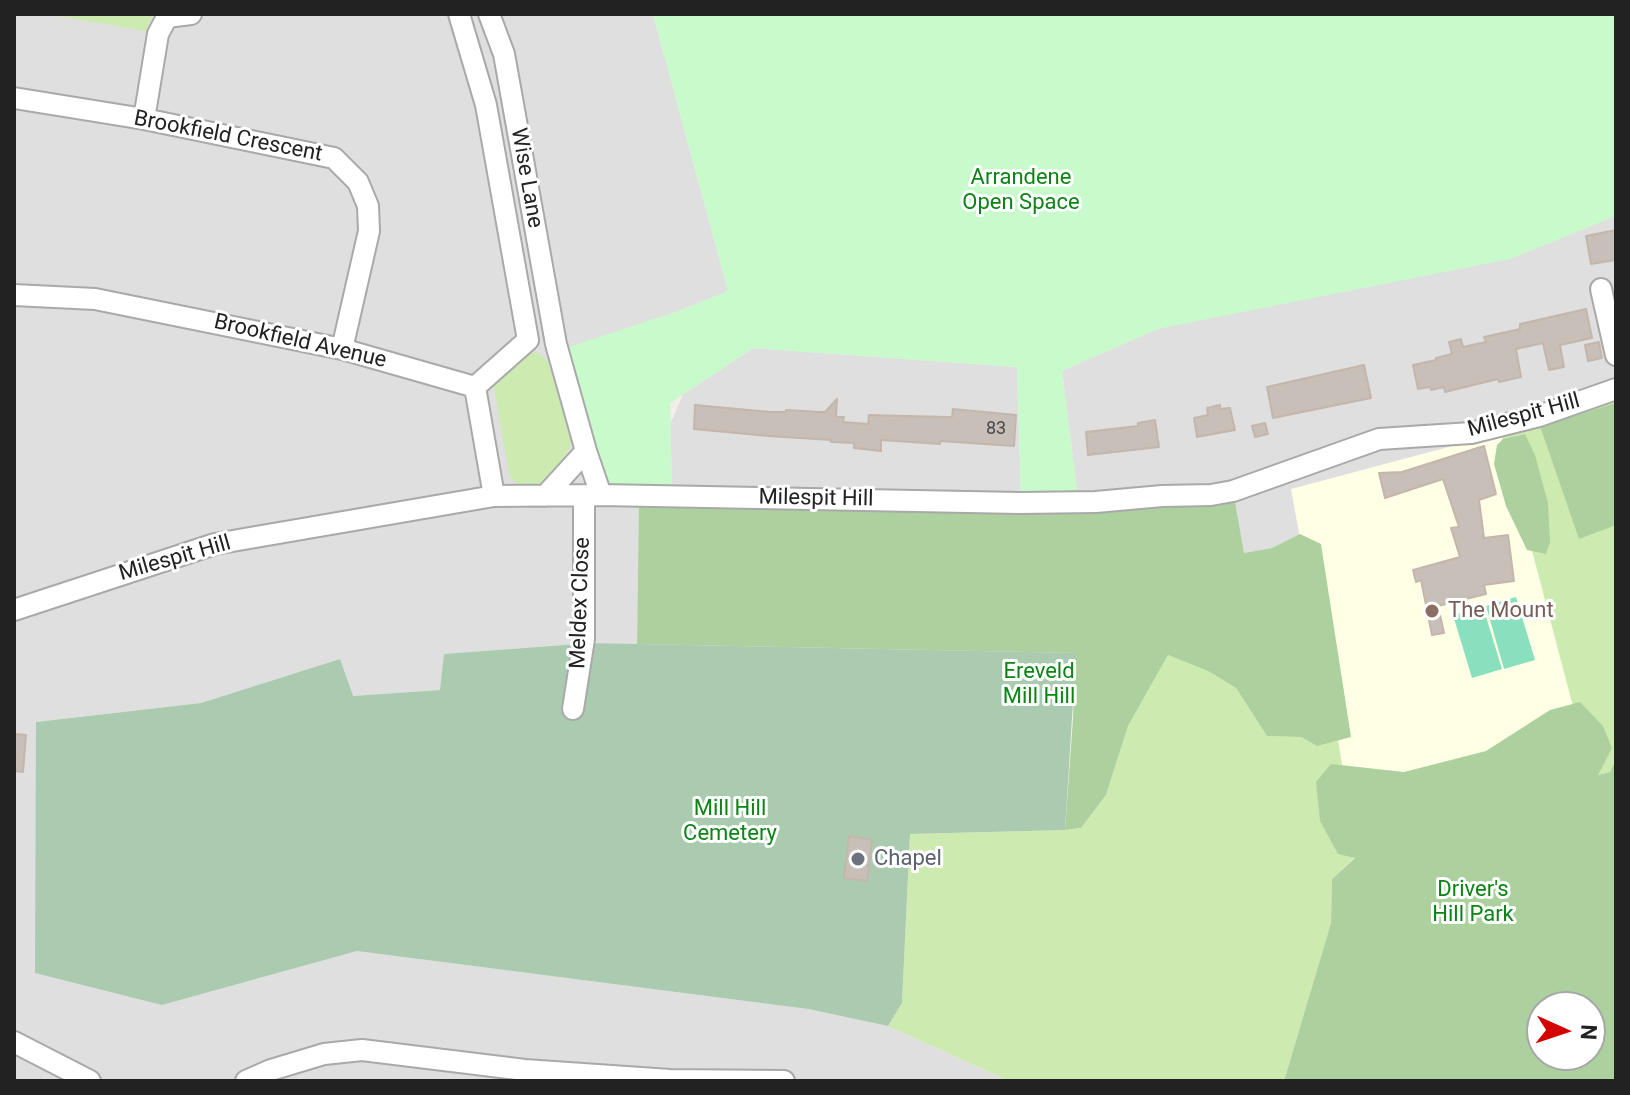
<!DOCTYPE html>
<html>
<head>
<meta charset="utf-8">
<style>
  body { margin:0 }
  #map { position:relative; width:1630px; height:1095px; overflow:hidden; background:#f2efe9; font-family:Roboto,sans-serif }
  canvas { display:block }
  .frame { position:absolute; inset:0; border:16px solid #222; pointer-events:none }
  .north { position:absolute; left:1526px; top:991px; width:80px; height:80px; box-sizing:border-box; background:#fff; border:2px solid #a7a7a7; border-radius:50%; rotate:93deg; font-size:22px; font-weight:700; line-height:32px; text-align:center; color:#222 }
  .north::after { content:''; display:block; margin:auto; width:28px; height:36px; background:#d40000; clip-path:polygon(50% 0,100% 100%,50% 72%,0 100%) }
</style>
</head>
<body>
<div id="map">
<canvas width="1630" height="1095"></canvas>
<div class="frame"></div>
<div class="north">N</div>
</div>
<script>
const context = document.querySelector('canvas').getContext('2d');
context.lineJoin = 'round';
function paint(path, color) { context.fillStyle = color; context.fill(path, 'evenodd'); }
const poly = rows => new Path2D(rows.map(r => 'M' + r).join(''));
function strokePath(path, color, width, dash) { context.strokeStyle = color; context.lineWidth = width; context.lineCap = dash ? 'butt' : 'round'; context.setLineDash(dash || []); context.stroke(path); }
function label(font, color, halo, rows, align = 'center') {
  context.font = font + ' Roboto,sans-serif'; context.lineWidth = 6; context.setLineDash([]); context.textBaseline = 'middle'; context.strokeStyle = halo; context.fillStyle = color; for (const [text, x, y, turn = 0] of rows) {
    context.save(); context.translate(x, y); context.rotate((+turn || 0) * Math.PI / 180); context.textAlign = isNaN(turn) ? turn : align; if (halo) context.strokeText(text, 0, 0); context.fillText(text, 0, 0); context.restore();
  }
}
const residential = poly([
  [14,14,653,14,728,291,639,496,637,644,591,643,445,654,441,690,352,696,340,659,201,703,36,722,162,1005,357,951,808,1009,888,1026,1009,1081,14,1081],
  [1616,216,1616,403,1300,534,1272,548,1244,553,1078,498,1062,371,1157,329],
  [753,348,1017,367,1021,500,672,496,670,403]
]);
const education = poly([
  [1501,433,1507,433,1580,733,1350,813,1291,489]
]);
const grass = poly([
  [46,14,153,14,146,31],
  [528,352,538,353,548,361,571,432,571,445,559,469,542,484,523,489,510,477,493,383],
  [1616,389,1616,770,1595,776,1580,733,1501,433],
  [1168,655,1208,671,1236,688,1267,736,1301,737,1317,746,1338,740,1350,813,1359,853,1332,879,1331,923,1284,1081,1009,1081,888,1026,902,1003,910,834,1065,830,1081,828,1106,795,1128,726]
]);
const forest = poly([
  [1616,403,1616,525,1579,539,1540,426],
  [1525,434,1535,455,1548,503,1550,542,1546,554,1527,550,1506,506,1494,464,1497,445,1503,439],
  [1233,491,1244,553,1272,548,1300,534,1321,544,1351,737,1317,746,1301,737,1267,736,1236,688,1208,671,1168,655,1128,726,1106,795,1081,828,1065,830,1073,719,1075,653,637,644,639,496,1020,503],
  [1580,702,1603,726,1612,748,1598,775,1610,772,1616,760,1616,1081,1284,1081,1331,923,1332,879,1355,858,1338,854,1320,821,1316,782,1331,764,1404,772,1486,751,1550,710],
  [1542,1007,1590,1007,1590,1044,1602,1043,1590,1046,1590,1055,1542,1055]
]);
const cemetery = poly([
  [591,643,1076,653,1065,830,910,834,902,1003,888,1026,808,1009,357,951,162,1005,35,973,36,722,201,703,340,659,353,696,440,690,444,654]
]);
const park = poly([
  [653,14,1616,14,1616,216,1510,259,1157,329,1062,371,1078,498,1021,500,1017,367,753,348,670,403,672,496,601,496,557,351,678,311,728,291]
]);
const pitch = poly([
  [1516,597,1535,660,1504,669,1486,606],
  [1483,607,1502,669,1472,678,1453,615]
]);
const building = poly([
  [1616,230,1616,260,1591,264,1586,236,1616,230],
  [1586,309,1592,338,1560,345,1564,367,1549,370,1543,343,1516,349,1521,377,1499,382,1498,379,1445,392,1444,387,1431,390,1430,387,1418,389,1413,365,1436,360,1436,358,1452,354,1449,342,1461,339,1463,347,1486,342,1484,337,1520,329,1520,324,1586,309],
  [1599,342,1602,358,1588,361,1585,345,1599,342],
  [1364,365,1371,398,1273,418,1267,387,1364,365],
  [837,399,836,417,844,417,843,422,868,424,869,415,947,417,952,417,953,409,1016,415,1014,446,940,441,940,444,881,440,881,451,854,448,854,443,831,442,831,440,768,436,694,429,695,405,770,412,786,412,786,410,820,412,825,412,837,399],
  [1220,405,1220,409,1230,408,1235,430,1197,437,1194,418,1208,415,1207,408,1220,405],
  [1155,420,1159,447,1088,455,1086,432,1138,426,1138,423,1155,420],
  [1265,423,1268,434,1255,437,1252,426,1265,423],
  [1484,446,1496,494,1479,500,1484,538,1508,535,1514,581,1484,585,1486,594,1438,606,1444,633,1432,635,1421,580,1416,582,1413,570,1460,557,1451,528,1459,527,1443,479,1385,498,1379,473,1402,472,1484,446],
  [14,734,26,735,23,772,14,771,14,734],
  [849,836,872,840,867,881,844,878,849,836]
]);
const minor = poly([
  [459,14,486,105,528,340,475,387],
  [489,14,504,54,556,344,586,451,601,495],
  [14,98,144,119,334,158,358,182,368,206,369,231,342,349],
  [144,119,158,34,167,17,191,14],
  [1601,289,1616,355],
  [14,295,95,299,342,349,475,387,494,496],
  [545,496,586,451],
  [14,610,215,544,494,496,601,495,1020,503,1096,502,1162,496,1211,495,1233,491,1379,439,1471,433,1539,416,1616,389],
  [573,709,584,639,584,496],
  [14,1042,90,1081],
  [246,1081,271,1070,324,1054,362,1050,525,1070,670,1080,784,1081]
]);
const markers = [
  [1432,611,8,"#8d6e63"],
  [858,859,8,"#6b7280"]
];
const numberNames = [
  ["83",996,429]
];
const streetNames = [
  ["Brookfield Crescent",228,137,11],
  ["Wise Lane",526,178,80],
  ["Brookfield Avenue",300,342,13],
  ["Milespit Hill",1524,416,-15],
  ["Milespit Hill",816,499,1],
  ["Milespit Hill",175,559,-16],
  ["Meldex Close",581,603,-88]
];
const parkNames = [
  ["Arrandene",1021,178],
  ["Open Space",1021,203],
  ["Ereveld",1039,672],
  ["Mill Hill",1039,697],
  ["Mill Hill",730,809],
  ["Cemetery",730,834],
  ["Driver's",1473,890],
  ["Hill Park",1473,915]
];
const educationNames = [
  ["The Mount",1448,611]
];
const worshipNames = [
  ["Chapel",874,859]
];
paint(residential, '#e0dfdf');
paint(education, '#ffffe5');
paint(grass, '#cdebb0');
paint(forest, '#add19e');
paint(cemetery, '#aacbaf');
paint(park, '#c8facc');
paint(pitch, '#88e0be');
paint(building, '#c7bfb8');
strokePath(building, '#c4b6ab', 2);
strokePath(minor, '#a9a9a9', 24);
strokePath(minor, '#fff', 20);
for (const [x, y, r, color] of markers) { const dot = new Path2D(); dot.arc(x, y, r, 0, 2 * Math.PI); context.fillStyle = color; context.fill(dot); strokePath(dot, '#fff', 3); }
label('18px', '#4b4948', null, numberNames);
label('22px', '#222', '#fff', streetNames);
label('22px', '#0c8416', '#fff', parkNames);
label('22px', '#785e54', '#fff', educationNames, 'left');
label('22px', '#5b616d', '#fff', worshipNames, 'left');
</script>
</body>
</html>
